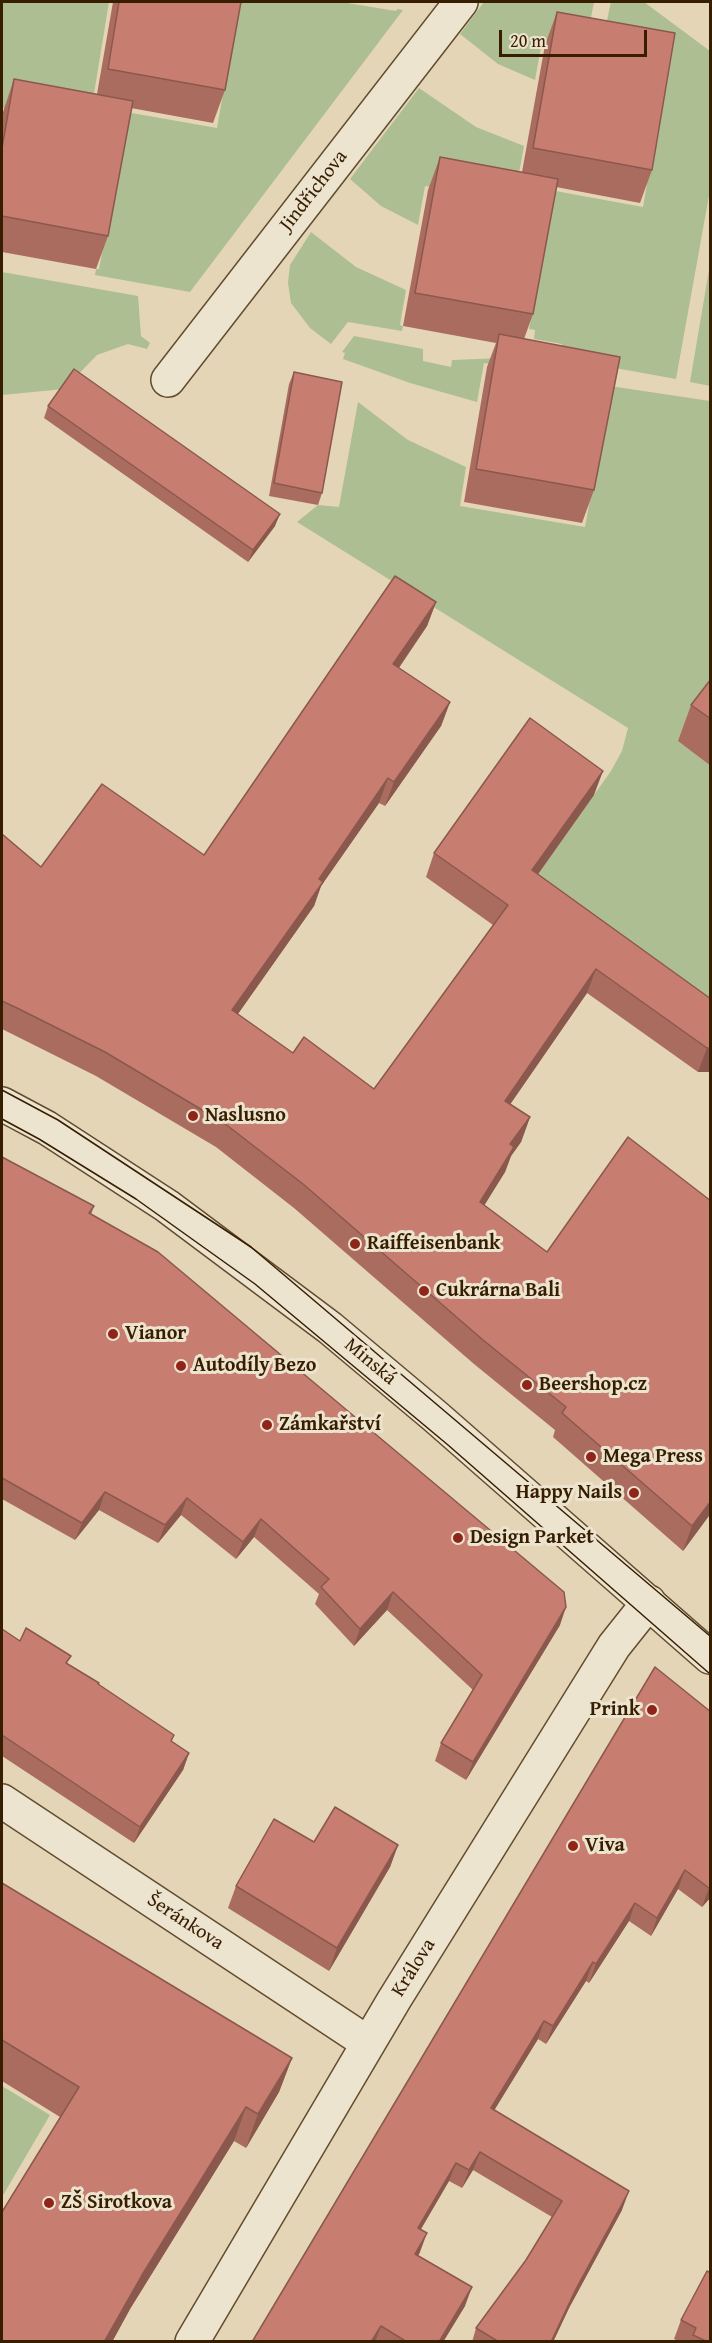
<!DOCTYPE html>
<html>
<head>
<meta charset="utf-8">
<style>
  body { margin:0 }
  #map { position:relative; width:712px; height:2343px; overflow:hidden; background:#e4d5b7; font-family:"Gentium Book Plus",serif }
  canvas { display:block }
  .frame { position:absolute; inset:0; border:3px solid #371e01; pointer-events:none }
  .scale { position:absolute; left:499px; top:30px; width:148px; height:27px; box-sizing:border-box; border:3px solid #371e01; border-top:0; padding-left:8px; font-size:18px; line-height:21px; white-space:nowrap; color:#371e01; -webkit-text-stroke:4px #ede4d0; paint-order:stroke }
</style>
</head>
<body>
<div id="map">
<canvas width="712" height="2343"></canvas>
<div class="frame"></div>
<div class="scale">20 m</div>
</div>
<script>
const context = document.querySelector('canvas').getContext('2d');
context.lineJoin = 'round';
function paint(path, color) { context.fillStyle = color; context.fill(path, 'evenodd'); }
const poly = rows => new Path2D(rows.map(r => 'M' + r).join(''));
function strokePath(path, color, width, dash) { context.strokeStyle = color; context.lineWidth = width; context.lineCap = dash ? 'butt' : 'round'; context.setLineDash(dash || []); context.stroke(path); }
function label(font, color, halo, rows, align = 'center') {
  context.font = font + ' "Gentium Book Plus",serif'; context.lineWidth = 6; context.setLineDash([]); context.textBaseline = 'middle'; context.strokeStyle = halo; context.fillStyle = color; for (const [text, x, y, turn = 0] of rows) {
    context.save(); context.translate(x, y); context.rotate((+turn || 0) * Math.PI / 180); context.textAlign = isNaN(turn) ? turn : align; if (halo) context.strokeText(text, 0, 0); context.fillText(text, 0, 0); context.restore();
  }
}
const green = poly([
  [2,2,109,2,92,106,217,128,239,2,341,2,396,11,397,9,403,10,190,292,95,275,96,269,99,269,125,130,2,108],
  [484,2,594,2,585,49,542,41,535,80,498,64,460,34],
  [611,2,644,2,710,51,710,190,676,379,560,358,562,344,534,339,535,330,529,329,550,209,425,186,418,225,381,206,350,179,419,88,476,127,524,146,517,184,643,207,668,63,600,52],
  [311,232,356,267,406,290,400,325,403,326,402,331,348,322,331,344,310,328,291,303,288,283,290,265],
  [710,264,710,386,690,382],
  [2,272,138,296,141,336,150,343,147,349,128,344,97,355,64,389,2,395],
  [354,336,423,349,423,361,451,367,452,360,530,357,527,370,484,363,477,402,410,383,343,359,345,353,342,352],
  [610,386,710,401,710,1030,499,929,611,771,622,751,628,728,297,522,318,505,339,507,358,402,408,440,466,467,460,506,585,527],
  [2,2086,50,2115,2,2197]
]);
const minor = poly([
  [168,380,461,2],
  [2,1104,47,1128,167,1206,330,1328,436,1417,710,1657],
  [2,1801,368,2043],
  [192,2342,394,2000,614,1646,649,1602]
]);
const tram = poly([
  [2,1090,58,1120,251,1247,710,1636],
  [2,1119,39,1139,136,1199,255,1284,448,1445,710,1674]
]);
const wall = poly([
  [113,2,241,2,225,90,213,123,131,108,108,236,96,269,2,252,2,115,14,79,97,94],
  [557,12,652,170,640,203,556,187,533,314,524,339,594,490,582,523,464,502,487,367,496,343,403,326,428,190,440,157,522,172,545,45],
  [294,372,322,493,318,505,269,496,289,384],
  [48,406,275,526,248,562,44,418],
  [436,602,427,626,399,668,450,702,441,726,385,806,379,803,321,886,314,906,238,1014,293,1053,374,1089,493,925,426,877,434,853,594,795,538,874,711,999,711,1072,698,1072,587,993,510,1104,530,1117,521,1142,511,1156,505,1172,484,1205,547,1252,711,1201,711,1513,683,1551,553,1437,555,1430,474,1364,294,1208,216,1147,96,1076,2,1029,2,834,41,867,204,855],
  [711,679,711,766,678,741,691,705],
  [2,1157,94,1206,91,1215,560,1625,466,1780,435,1761,441,1743,473,1690,387,1610,354,1646,315,1604,319,1594,254,1537,236,1559,181,1515,158,1543,99,1510,75,1540,2,1499],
  [2,1629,20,1641,68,1664,99,1685,172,1741,189,1753,183,1770,134,1843,2,1756],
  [711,1712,711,1897,702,1907,678,1889,651,1936,629,1921,589,1983,586,1981,546,2044,538,2039,494,2110,622,2210,569,2308,553,2342,472,2342,476,2328,526,2260,552,2217,473,2170,462,2188,449,2181,421,2229,420,2252,418,2256,465,2306,443,2342,252,2342],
  [314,1842,398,1845,390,1867,329,1971,228,1908,236,1886],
  [2,1883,292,2058,279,2092,246,2148,234,2141,130,2309,112,2342,2,2342,60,2117,2,2081],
  [711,2273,711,2342,680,2342,674,2339,681,2320]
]);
const shadedWall = poly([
  [280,514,275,526,248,562,253,550],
  [436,602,427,626,384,689,393,664],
  [450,702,441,726,385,806,394,782],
  [603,771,594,795,524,894,532,870],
  [388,778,379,803,321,886,314,906,223,1035,232,1010,319,879],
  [596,969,587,993,496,1125,505,1101],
  [707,1048,711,1048,711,1072,698,1072],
  [530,1117,521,1142,511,1156,505,1172,471,1227,480,1202,510,1144],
  [105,1492,99,1510,75,1540,82,1523],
  [187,1498,181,1515,158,1543,165,1525],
  [711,1501,711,1513,683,1551,692,1526],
  [261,1519,254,1537,236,1559,243,1542],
  [393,1592,387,1610,354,1646,360,1629],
  [566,1607,560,1625,466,1780,473,1762],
  [189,1753,183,1770,134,1843,140,1827],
  [398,1845,390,1867,329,1971,337,1948],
  [685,1870,678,1889,651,1936,657,1918],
  [711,1887,711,1897,702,1907,709,1888],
  [635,1903,629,1921,589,1983,596,1964],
  [593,1962,586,1981,546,2044,553,2026],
  [544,2021,538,2039,484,2127,491,2108],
  [292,2058,279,2092,246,2148,258,2114],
  [246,2107,234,2141,130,2309,112,2342,104,2342,142,2275],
  [480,2152,473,2170,462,2188,469,2170],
  [456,2163,449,2181,411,2246,418,2228],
  [629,2191,622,2210,569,2308,553,2342,551,2342,576,2289],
  [427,2233,420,2252,408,2272,415,2254],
  [472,2287,465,2306,443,2342,439,2342],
  [381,2326,375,2342,371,2342]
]);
const building = poly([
  [119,2,241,2,225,90,108,69,119,2],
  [557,12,675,33,652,170,533,148,557,12],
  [14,79,133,101,108,236,2,216,2,148,14,79],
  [440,157,558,179,533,314,415,293,440,157],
  [499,334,620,357,594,490,476,469,499,334],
  [74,369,280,514,253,550,48,406,74,369],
  [294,372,342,382,322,493,274,483,294,372],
  [395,576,436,602,393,664,450,702,394,782,388,778,319,879,323,882,232,1010,293,1053,304,1037,374,1089,508,905,434,853,530,718,603,771,532,870,711,999,711,1048,707,1048,596,969,505,1101,530,1117,510,1144,514,1147,480,1202,547,1252,628,1137,711,1201,711,1280,710,1281,711,1282,711,1501,692,1526,562,1413,566,1407,483,1340,303,1184,224,1123,105,1052,17,1008,2,1001,2,834,41,867,102,784,204,855,395,576],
  [711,679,711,719,691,705,711,679],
  [2,1157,94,1206,89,1213,158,1252,564,1592,566,1607,473,1762,441,1743,482,1675,393,1592,360,1629,321,1587,329,1579,261,1519,243,1542,187,1498,165,1525,105,1492,82,1523,2,1478,2,1157],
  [26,1628,71,1656,66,1663,99,1683,98,1684,174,1735,171,1741,189,1753,140,1827,2,1735,2,1629,20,1641,26,1628],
  [655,1667,711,1712,711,1887,709,1888,685,1870,657,1918,635,1903,596,1964,593,1962,553,2026,544,2021,491,2108,629,2191,576,2289,551,2342,499,2342,476,2328,526,2260,562,2201,480,2152,469,2170,456,2163,418,2228,427,2233,415,2254,472,2287,439,2342,407,2342,381,2326,371,2342,252,2342,655,1667],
  [335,1807,398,1845,337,1948,236,1886,274,1819,314,1842,335,1807],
  [2,1883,292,2058,258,2114,246,2107,142,2275,104,2342,2,2342,2,2212,79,2087,2,2040,2,1883],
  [707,2271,711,2273,711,2342,708,2342,693,2335,696,2328,681,2320,707,2271]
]);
const markers = [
  [193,1116,6,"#8f2418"],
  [355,1244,6,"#8f2418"],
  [424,1291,6,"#8f2418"],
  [113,1334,6,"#8f2418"],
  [181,1366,6,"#8f2418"],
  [527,1385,6,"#8f2418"],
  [267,1425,6,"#8f2418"],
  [591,1457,6,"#8f2418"],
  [634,1493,6,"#8f2418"],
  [458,1538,6,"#8f2418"],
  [652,1710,6,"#8f2418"],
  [573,1846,6,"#8f2418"],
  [49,2203,6,"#8f2418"]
];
const streetNames = [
  ["Jindřichova",314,191,-52],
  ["Minská",370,1362,40],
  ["Šeránkova",185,1922,33],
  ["Králova",414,1968,-58]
];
const poiNames = [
  ["Naslusno",205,1116],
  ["Raiffeisenbank",367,1244],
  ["Cukrárna Bali",436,1291],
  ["Vianor",125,1334],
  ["Autodíly Bezo",193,1366],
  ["Beershop.cz",539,1385],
  ["Zámkařství",279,1425],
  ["Mega Press",603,1457],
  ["Happy Nails",622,1493,"right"],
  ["Design Parket",470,1538],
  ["Prink",640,1710,"right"],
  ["Viva",585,1846],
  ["ZŠ Sirotkova",61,2203]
];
paint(green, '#aebe93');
strokePath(minor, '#624c2e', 36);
strokePath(minor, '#ede4d0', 33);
strokePath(tram, '#371e01', 1.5);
paint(wall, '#ab6c60');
paint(shadedWall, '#8b584e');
paint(building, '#c77e70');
strokePath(building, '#8b584e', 1.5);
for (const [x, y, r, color] of markers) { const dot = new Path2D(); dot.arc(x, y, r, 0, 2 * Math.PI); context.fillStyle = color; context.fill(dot); strokePath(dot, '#ede4d0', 2); }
label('20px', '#371e01', '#ede4d0', streetNames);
label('bold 20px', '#371e01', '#ede4d0', poiNames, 'left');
</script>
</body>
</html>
